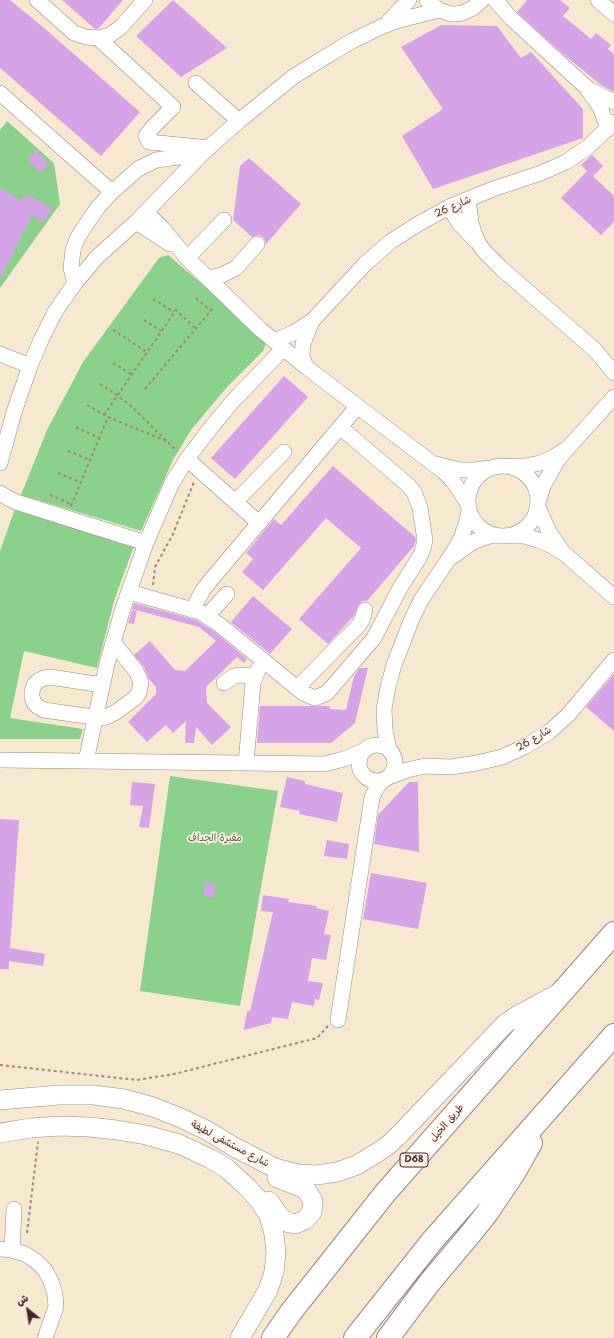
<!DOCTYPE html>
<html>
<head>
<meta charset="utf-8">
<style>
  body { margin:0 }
  #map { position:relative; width:614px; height:1338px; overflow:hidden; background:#f6e9d0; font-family:"Playpen Sans","Playpen Sans Arabic",sans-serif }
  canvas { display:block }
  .north { position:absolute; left:8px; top:1290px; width:40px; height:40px; -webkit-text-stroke:3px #fcf5e5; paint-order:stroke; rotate:330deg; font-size:11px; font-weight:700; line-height:16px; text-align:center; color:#4a1f2b }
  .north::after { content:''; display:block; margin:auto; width:14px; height:18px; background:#4a1f2b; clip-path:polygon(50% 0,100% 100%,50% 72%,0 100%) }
</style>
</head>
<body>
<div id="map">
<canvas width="614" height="1338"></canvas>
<div class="north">ش</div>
</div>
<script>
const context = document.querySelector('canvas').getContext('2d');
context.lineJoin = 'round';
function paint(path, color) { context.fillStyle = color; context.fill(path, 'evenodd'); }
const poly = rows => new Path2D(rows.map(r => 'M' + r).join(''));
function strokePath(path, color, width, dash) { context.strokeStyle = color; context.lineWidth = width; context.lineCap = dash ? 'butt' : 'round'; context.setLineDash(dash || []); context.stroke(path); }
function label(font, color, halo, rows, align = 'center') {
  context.font = font + ' "Playpen Sans","Playpen Sans Arabic",sans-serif'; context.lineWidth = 3.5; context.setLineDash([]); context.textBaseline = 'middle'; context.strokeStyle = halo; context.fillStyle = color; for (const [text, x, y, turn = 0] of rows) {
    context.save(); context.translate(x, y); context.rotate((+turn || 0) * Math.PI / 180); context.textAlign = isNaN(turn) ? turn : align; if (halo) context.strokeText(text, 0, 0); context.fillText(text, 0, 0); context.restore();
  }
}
const green = poly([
  [7,121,54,163,60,204,0,288,0,130],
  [168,255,262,335,266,343,263,351,227,387,191,430,173,460,141,531,21,495,47,430,83,362,159,258],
  [16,506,135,543,114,601,97,668,24,651,10,718,83,729,80,739,0,739,0,551],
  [170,776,278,791,240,1006,140,991]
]);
const building = poly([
  [0,0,10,0,43,27,140,112,101,156,0,68],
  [62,0,123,0,99,28,97,29,95,29],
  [173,0,227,48,181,77,136,36],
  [527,0,560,0,570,8,563,16,591,39,596,33,611,45,608,49,614,54,614,92,601,85,562,53,517,12],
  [441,25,497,26,521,58,531,52,583,109,583,138,433,189,402,136,443,109,401,47],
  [35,150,49,163,41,172,27,160],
  [592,155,603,166,593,176,614,196,614,222,601,235,561,198,587,171,581,165],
  [249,158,301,204,266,244,265,241,263,237,258,235,252,237,233,220,240,166],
  [0,188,22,201,26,194,52,208,44,222,32,215,0,279],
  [284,376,308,397,235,479,211,458],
  [333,466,415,537,416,540,414,546,367,601,363,601,359,604,354,616,328,644,299,619,361,548,326,518,263,590,242,572,253,559,246,553,274,519,281,525],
  [253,596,292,629,270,654,231,622],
  [134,603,196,620,215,632,247,659,244,663,237,657,206,687,207,703,231,727,212,745,196,727,194,743,185,743,186,721,173,733,166,725,147,742,128,722,156,694,156,687,149,679,144,667,134,655,150,641,175,670,185,671,216,641,199,627,132,609],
  [132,610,137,611,134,624,128,623],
  [360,668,368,668,355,723,331,743,257,743,260,706,330,706,330,709,346,710,354,676],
  [614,674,614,731,586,707],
  [287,777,305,781,305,784,343,793,337,822,299,814,300,811,280,807],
  [132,782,155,784,149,828,139,827,143,806,130,805],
  [409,782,418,782,419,852,374,844,378,815],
  [0,819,19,820,10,948,45,954,43,966,9,961,9,969,0,969],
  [327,840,349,844,347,859,324,856],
  [371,873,427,883,418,929,363,919],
  [205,883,216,884,214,898,203,896],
  [263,895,289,899,288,902,317,906,316,908,329,911,324,934,331,935,326,960,312,958,308,981,323,983,319,1000,315,999,314,1006,292,1002,288,1019,272,1017,271,1023,244,1030,247,1011,250,1011,273,912,261,911]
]);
const path = poly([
  [196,298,211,311],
  [153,299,174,312],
  [144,320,161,331],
  [113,330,147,352],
  [113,363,131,374],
  [100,384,117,395,131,406,177,451],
  [145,389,213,308],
  [87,405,108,417,166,441],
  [104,415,176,310,196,329],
  [76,427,99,438],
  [68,451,90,460],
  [58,473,80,482],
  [50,495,71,504],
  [71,506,108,417],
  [153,585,155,567,173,534,194,482],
  [0,1065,137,1080,174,1074,317,1038,328,1026],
  [27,1233,38,1142]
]);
const minor = poly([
  [37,0,74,33,86,37,98,38,110,35,121,27,145,0],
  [427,0,439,10,451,14,456,14,462,13,473,8,482,0],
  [495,0,511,18,586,87,600,107,608,129],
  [598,0,614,14],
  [388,22,409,0],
  [98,38,173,107,153,127,146,136,149,142,209,148],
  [196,83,239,121],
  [591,90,614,102],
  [0,93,112,192],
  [468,199,471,222,474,233,479,244,484,251,502,269,595,350,614,373],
  [449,207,459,223,475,240],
  [146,212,163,229,187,258,260,329,306,367,444,472,453,481,468,504],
  [136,222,170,244],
  [187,258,224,220],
  [207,278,222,275,236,268,257,244],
  [75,283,71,268,73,250,78,237,87,223,99,206,112,192,138,169,156,160,202,154],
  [274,341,293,333,312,321],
  [0,354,30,366],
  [306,367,302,356,303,344,312,321,365,264,390,242,418,224,449,207,493,189,541,173,566,162,588,147,614,122],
  [187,459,259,523],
  [0,463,15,409,30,366,41,340,55,312,75,283,97,257,136,222,206,150,239,121,293,77,322,59,352,41,383,26,396,21,439,10],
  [436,464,447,467,461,470,475,470,489,468],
  '468 501a35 35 0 1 1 70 0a35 35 0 1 1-70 0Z',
  [512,466,526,466,540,463,554,457,563,451],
  [0,493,8,498,16,502,146,543],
  [539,500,543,486,557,461,566,450,614,397],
  [235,502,284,452],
  [538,507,549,532,561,549],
  [509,536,524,536,538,540,552,546,565,554,614,597],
  [452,557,473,542,483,538,494,535],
  [129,592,200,612,220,625,303,693,315,698,327,693,374,638,400,588,419,558,423,549,425,540,420,508,414,492,408,485,340,427],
  [192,610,203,590,210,581,357,407],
  [207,616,227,594],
  [224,683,234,676,239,675,255,676],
  [102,685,50,677,44,678,38,681,34,685,32,691,32,697,34,703,38,707,44,710,100,718,106,717,116,712,135,698,139,693,141,682,136,671,113,642],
  [297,688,359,625,362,620,365,610],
  '359 763a18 18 0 1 1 36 0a18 18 0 1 1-36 0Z',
  [389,750,385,730,384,709,388,687,394,665,411,621,421,600,454,551,461,538,466,524,469,511],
  [0,760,324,764,344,759,363,751],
  [86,761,107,664,123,608,146,543,172,483,187,459,209,430,232,402,283,349],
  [246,763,253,683,258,670,263,661],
  [389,777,407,770,425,766,451,767,477,763,502,757,526,746,549,732,568,715,614,660],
  [338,1020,372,797,379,784,385,779],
  [0,1249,12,1250,25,1254,36,1261,45,1270,51,1281,55,1294,56,1307,45,1338],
  [12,1250,14,1209]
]);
const major = poly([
  [0,1100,59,1095,94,1095,124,1099,153,1107,181,1118,208,1131,234,1147,275,1168,298,1174,317,1175,337,1172,357,1165,386,1147,397,1137,505,1024,518,1015,559,993],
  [0,1133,31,1128,60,1126,89,1127,117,1130,146,1135,179,1144,211,1159,226,1168,246,1186,259,1200,269,1216,274,1234,276,1253,274,1272,268,1290,240,1338],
  [269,1201,280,1217,289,1223,295,1224,305,1220,312,1212,313,1201,307,1191,303,1188,277,1178]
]);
const highway = poly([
  [273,1338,291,1312,386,1192,614,933],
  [355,1338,432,1241,614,1035],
  [388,1338,430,1282,472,1232,487,1213,514,1173,531,1143]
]);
const shields = [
  [414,1160,28]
];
const shieldNames = [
  ["D68",414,1160]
];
const streetNames = [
  ["شارع 26",453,207,-24],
  ["شارع 26",534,739,-31],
  ["طريق الخيل",447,1123,-49],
  ["شارع مستشفى لطيفة",230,1144,28]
];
const parkNames = [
  ["مقبرة الجداف",215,838]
];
paint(green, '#8ad18c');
paint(building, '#d5a3e8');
strokePath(minor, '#a0847e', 16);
strokePath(major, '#a0847e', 20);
strokePath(highway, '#a0847e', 24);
strokePath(path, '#a0847e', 2, [3, 3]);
strokePath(minor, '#fff', 15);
strokePath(major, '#fff', 19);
strokePath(highway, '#fff', 22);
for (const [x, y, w] of shields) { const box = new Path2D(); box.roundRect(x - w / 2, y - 7, w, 14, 3); context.fillStyle = '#fcf5e5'; context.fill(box); strokePath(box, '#4a1f2b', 1); }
label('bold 9px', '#4a1f2b', null, shieldNames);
label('10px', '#4a1f2b', '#fcf5e5', streetNames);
label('10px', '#5d5448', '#fcf5e5', parkNames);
</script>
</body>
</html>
